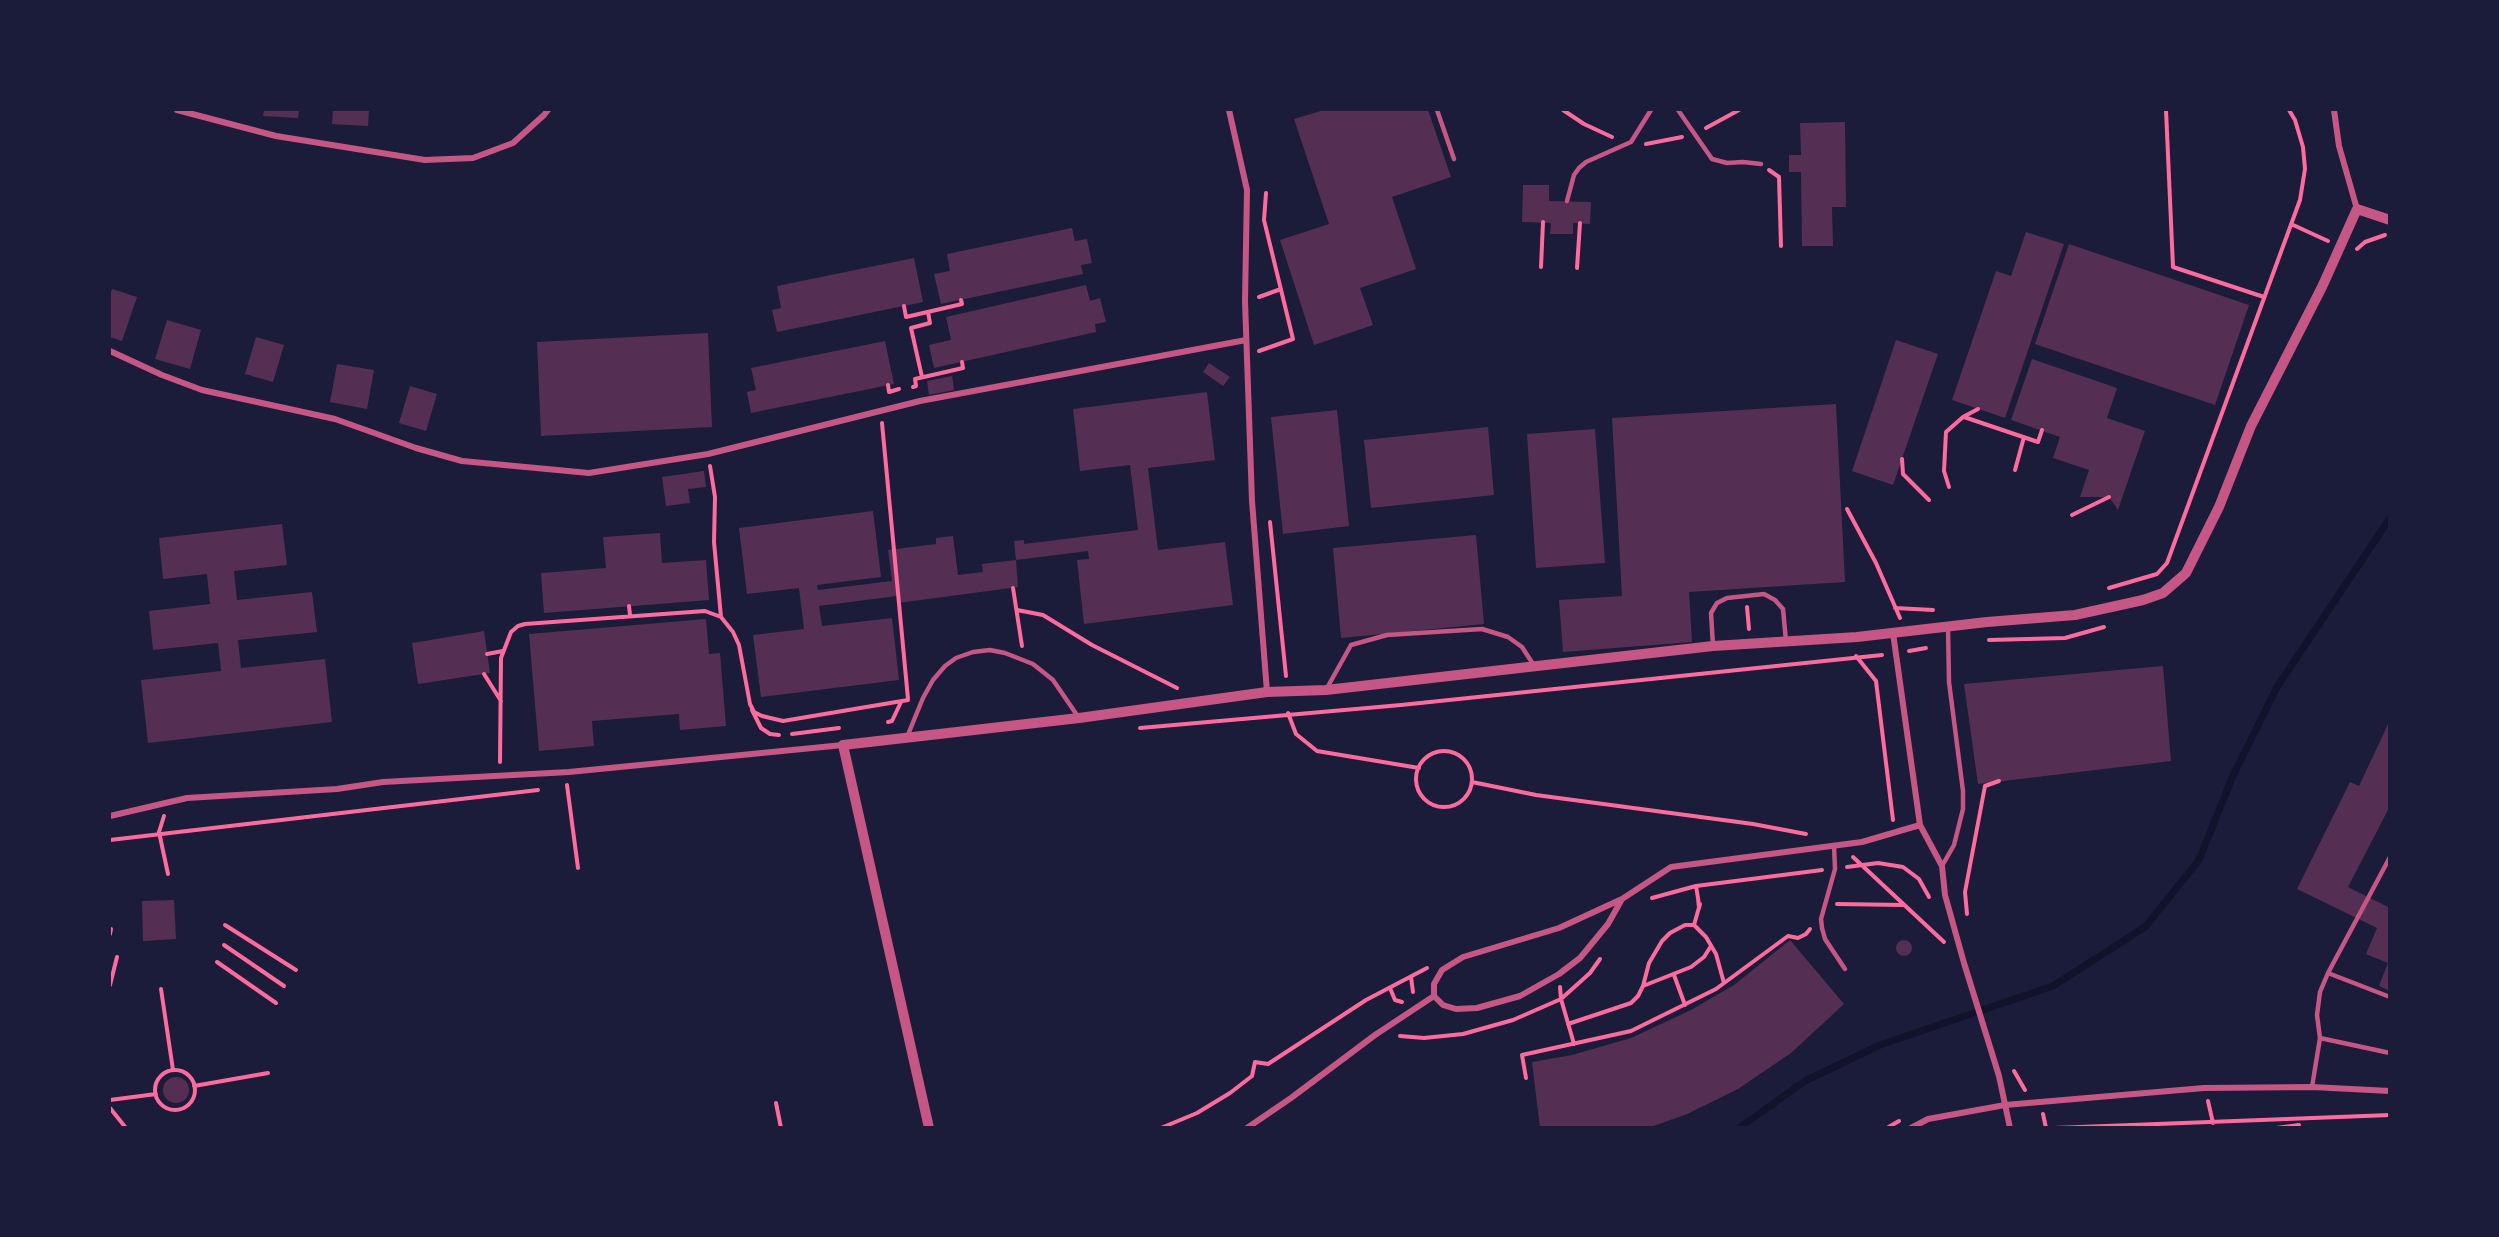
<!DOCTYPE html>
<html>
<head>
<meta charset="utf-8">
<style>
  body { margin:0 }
  #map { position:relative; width:2499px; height:1237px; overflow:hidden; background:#1b1b3a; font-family:"Golos Text",sans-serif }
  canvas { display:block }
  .frame { position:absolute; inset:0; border:111px solid #1b1b3a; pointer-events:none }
</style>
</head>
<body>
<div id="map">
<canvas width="2499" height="1237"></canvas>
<div class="frame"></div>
</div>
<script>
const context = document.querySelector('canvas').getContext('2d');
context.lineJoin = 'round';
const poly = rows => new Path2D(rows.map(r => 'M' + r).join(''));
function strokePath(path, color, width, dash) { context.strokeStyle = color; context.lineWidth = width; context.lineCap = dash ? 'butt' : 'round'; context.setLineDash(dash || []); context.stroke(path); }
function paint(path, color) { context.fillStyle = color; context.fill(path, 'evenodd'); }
const stream = poly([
  [1739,1128,1805,1081,1880,1045,2053,986,2145,927,2199,860,2232,778,2277,687,2390,518]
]);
const building = poly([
  [264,110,299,110,298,118,263,116],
  [333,110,369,110,368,126,332,124],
  [1324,110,1428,110,1451,177,1392,197,1416,269,1360,288,1373,325,1314,345,1280,240,1329,224,1294,119],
  [1845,122,1846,207,1832,207,1833,246,1802,246,1801,172,1789,172,1789,155,1801,155,1800,123],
  [1523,185,1549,185,1549,201,1591,202,1590,224,1573,223,1573,234,1550,234,1551,223,1522,222],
  [1072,228,1075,241,1087,239,1092,263,1081,265,1083,274,941,304,934,274,950,271,947,254],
  [2026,232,2064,244,2005,418,1952,400,1996,271,2011,276],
  [2069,244,2249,305,2215,405,2035,344],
  [914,258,923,302,777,332,772,310,781,308,777,286],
  [1086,285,1090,301,1100,298,1106,322,1095,324,1096,332,934,368,929,345,951,340,946,317],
  [112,289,137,297,122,341,110,337,110,295],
  [167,320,201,330,190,369,155,359],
  [708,333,712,427,541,436,537,342],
  [256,337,284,345,273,382,245,374],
  [1896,340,1938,354,1893,485,1852,471],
  [885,341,894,384,751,413,747,392,756,390,751,368],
  [2032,359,2117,388,2107,418,2145,431,2118,510,2109,497,2080,497,2089,470,2053,458,2060,437,2011,420],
  [1209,363,1230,377,1223,386,1203,372],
  [337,364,374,370,367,409,330,402],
  [952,376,954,390,929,395,927,381],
  [410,386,437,394,426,431,399,423],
  [1207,392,1215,460,1148,468,1158,550,1225,542,1233,605,1084,624,1077,560,1089,559,1088,551,1016,560,1014,541,1024,540,1024,544,1138,530,1130,465,1080,471,1073,409],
  [1836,404,1845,582,1689,592,1692,642,1563,652,1559,600,1622,596,1612,418],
  [1337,410,1349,526,1283,534,1271,417],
  [1488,427,1494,495,1371,508,1364,440],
  [1595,429,1605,563,1536,568,1527,434],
  [704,471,706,487,688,489,690,503,666,506,662,477],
  [873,511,881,577,817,585,818,590,892,581,888,550,936,544,936,538,953,536,958,575,983,572,982,564,1016,560,1018,587,898,603,897,596,819,606,822,626,892,618,899,680,761,697,753,635,804,629,799,588,747,594,739,528],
  [282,524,287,565,234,571,237,600,312,592,317,632,238,640,241,668,325,659,332,722,148,743,141,680,221,671,218,643,153,650,149,611,210,604,207,574,163,579,159,538],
  [660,533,662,563,706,560,709,600,544,613,541,573,606,568,603,537],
  [1476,535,1484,624,1341,638,1333,548],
  [706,619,709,654,720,653,726,726,680,730,679,714,592,721,594,746,539,751,529,634],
  [484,631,490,673,418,684,412,643],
  [2163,666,2171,761,1978,784,1964,684],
  [2390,720,2390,806,2348,887,2388,907,2390,903,2390,991,2379,986,2388,963,2366,954,2377,928,2297,889,2350,782,2359,786],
  [174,900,176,939,143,941,142,901],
  [1790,940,1844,1004,1791,1053,1738,1089,1687,1114,1648,1128,1540,1128,1532,1062,1572,1055,1631,1038,1691,1010,1734,985],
  '1896 948a8 8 0 1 1 16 0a8 8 0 1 1-16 0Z',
  '163 1090a13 13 0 1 1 26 0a13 13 0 1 1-26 0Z'
]);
const path = poly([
  [1563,110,1584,124,1612,137],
  [2166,110,2173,267,2264,297],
  [1706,128,1739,110],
  [1646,144,1682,137],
  [1769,170,1779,177,1781,246],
  [2291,224,2328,241],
  [2357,249,2365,242,2385,235],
  [1541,267,1543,222],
  [1577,268,1580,223],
  [1259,297,1281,289],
  [904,306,906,317,962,304,961,300],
  [1259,351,1293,339,1264,220,1266,193],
  [922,377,911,328,930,323,928,312],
  [888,385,889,392,899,389],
  [913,387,916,386,915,379,963,368,962,362],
  [1964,417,2038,442,2042,430],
  [882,423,908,699],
  [1902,459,1903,474,1929,500],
  [710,466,715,497,714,542,721,617],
  [2015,470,2024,437],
  [1949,487,1944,471,1946,432,1963,417,1978,409],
  [1847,509,1876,563,1900,618],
  [2072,515,2109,497],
  [1270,522,1286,676],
  [1013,588,1022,646],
  [2109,588,2157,574,2167,563,2300,200,2305,169,2303,147,2295,120,2289,110],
  [629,606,630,615],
  [1747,607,1749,629],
  [1895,608,1933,610],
  [1017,610,1043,615,1092,645,1177,688],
  [1989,640,2065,638,2104,627],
  [1909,651,1926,648],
  [487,654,503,651],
  [1856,656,1876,681,1893,820],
  [484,674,501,701],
  [752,710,761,728,770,734,779,735],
  [1288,713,1296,734,1317,751,1419,768],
  [888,722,892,721,901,702],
  [1140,728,1401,705,1882,655],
  [792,734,839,728],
  '1416 779a28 28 0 1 1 56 0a28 28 0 1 1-56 0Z',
  [500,762,501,658,511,632,518,626,525,624,705,611,721,617,733,632,739,645,750,704,754,712,762,716,783,721,908,700],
  [1472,782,1536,795,1753,824,1806,834],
  [567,785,578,868],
  [164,816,159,832,168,874],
  [110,840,538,790],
  [1853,857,1944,942],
  [1847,867,1878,863,1903,867,1919,879,1929,897],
  [1696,886,1698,898,1699,908,1700,904,1694,925,1706,937,1716,954,1724,983],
  [1652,898,1696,886,1822,870],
  [1837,904,1904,905],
  [1967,914,1965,892,1985,786,1999,781],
  [225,925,296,970],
  [110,934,111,929],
  [224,945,284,986],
  [217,962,276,1003],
  [1674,975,1685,1005],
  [1411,977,1413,992],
  [110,985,117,957],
  [1643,986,1691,967,1704,957,1711,946],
  [1560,987,1561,999,1574,1044],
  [1390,988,1395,1000,1402,1002],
  [161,989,173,1070],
  [1568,1024,1631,1003,1638,996,1643,986,1649,963,1662,941,1670,933,1685,925,1694,925],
  [1400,1036,1424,1038,1463,1034,1513,1020,1561,999,1590,973,1600,959],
  '155 1090a20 20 0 1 1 40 0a20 20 0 1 1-40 0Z',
  [2014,1071,2025,1090],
  [1526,1078,1522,1055,1631,1031,1716,989,1788,936,1798,938,1806,934,1810,929],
  [194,1086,268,1073],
  [110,1100,156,1094],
  [2208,1101,2213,1123],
  [776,1103,781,1128],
  [110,1108,126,1128],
  [2043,1114,2046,1128],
  [1161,1128,1197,1113,1230,1093,1252,1076,1255,1062,1268,1064,1366,1000,1427,968],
  [1887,1128,1899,1121],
  [2054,1128,2390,1115],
  [2276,1128,2299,1125]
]);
const service = poly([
  [1437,110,1454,159],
  [1678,110,1712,159,1727,163,1743,162,1761,164],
  [1567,201,1574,175,1579,168,1586,162,1631,142,1651,110],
  [1713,646,1711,613,1717,603,1727,598,1764,594,1775,600,1783,609,1786,641],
  [1327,688,1351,645,1387,635,1482,629,1508,637,1522,647,1533,664],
  [907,737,923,698,933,680,945,666,956,658,973,652,990,650,1005,653,1033,664,1053,680,1079,718],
  [1834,845,1835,869,1821,919,1822,928,1825,939,1845,969],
  [1942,866,1954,845,1963,809,1963,791,1949,682,1948,627],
  [2328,973,2390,997],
  [2320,1038,2390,1053],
  [2312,1087,2320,1038,2317,1015,2320,992,2328,973,2390,857]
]);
const minor = poly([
  [177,110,276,136,425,160,473,158,513,143,544,115,548,110],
  [1229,110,1247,190,1245,301,1252,501,1267,692],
  [2334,110,2339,146,2357,209],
  [110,351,162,375,202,390,335,419,416,448,462,461,589,473,708,454,920,401,1246,340],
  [1893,633,1920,825,1942,866,1945,895,1964,963,1999,1076,2010,1128],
  [110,816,187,798,337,789,383,782,569,772,843,745],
  [1622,899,1608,924,1580,958,1559,974,1520,996,1477,1008,1456,1009,1443,1005,1434,996,1434,984,1442,970,1463,957,1559,928,1622,899,1671,867,1862,842,1920,825],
  [1247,1128,1291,1098,1375,1035,1434,996],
  [1911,1128,1928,1119,2005,1105,2204,1088,2312,1087,2390,1091]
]);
const tertiary = poly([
  [929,1128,843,745,1079,718,1267,692,1326,690,1713,646,1857,637,1987,622,2075,615,2143,600,2163,593,2186,573,2219,507,2251,426,2322,287,2357,209,2390,220]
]);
strokePath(stream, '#12122b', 7);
paint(building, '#542f53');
strokePath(path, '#ff6b9d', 4);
strokePath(service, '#c65784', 4.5);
strokePath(minor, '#c65784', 6);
strokePath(tertiary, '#c65784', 10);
</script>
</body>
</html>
